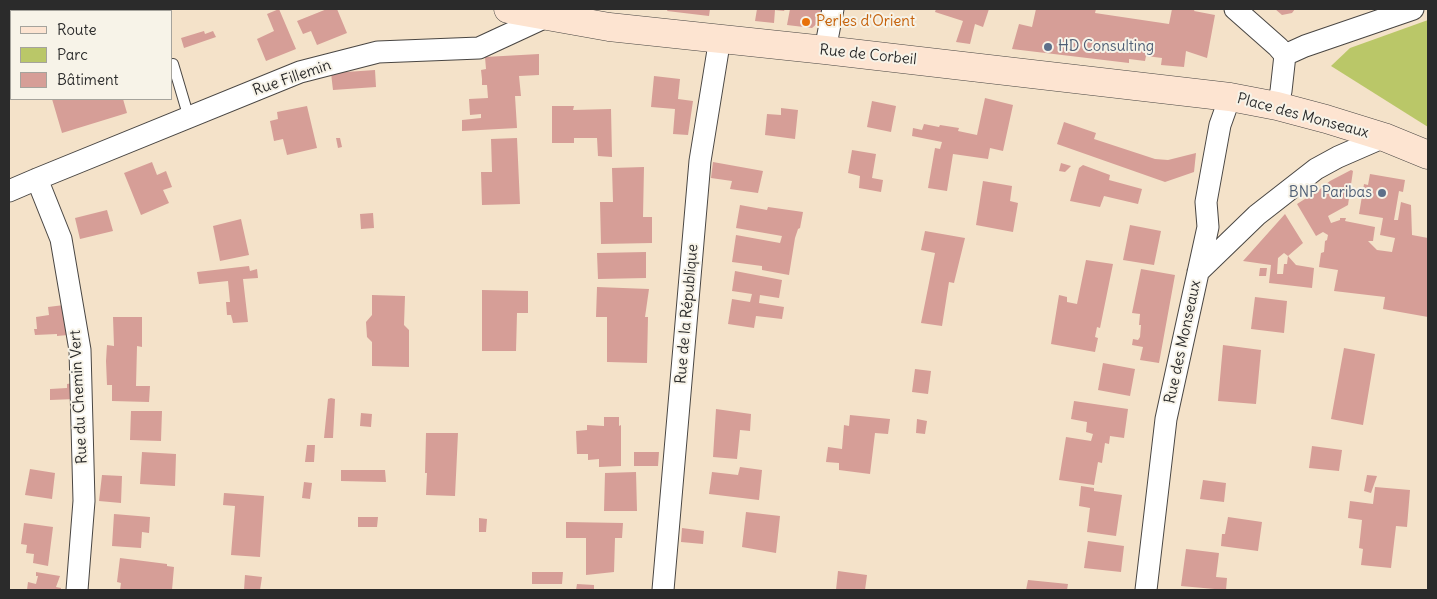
<!DOCTYPE html>
<html>
<head>
<meta charset="utf-8">
<style>
  body { margin:0 }
  #map { position:relative; width:1437px; height:599px; overflow:hidden; background:#f4e2c9; font-family:Delius,sans-serif }
  canvas { display:block }
  .frame { position:absolute; inset:0; border:10px solid #2b2b2b; pointer-events:none }
  .legend { position:absolute; left:10px; top:10px; width:162px; height:90px; box-sizing:border-box; background:#f7f3e8; border:1px solid #a5a39c; margin:0; padding:6px 9px; list-style:none; font-size:15px; color:#2b2b2b }
  .legend li { display:flex; align-items:center; gap:10px; height:25px }
  .legend b { width:25px; border:1px solid #a5a39c }
</style>
</head>
<body>
<div id="map">
<canvas width="1437" height="599"></canvas>
<div class="frame"></div>
<ul class="legend">
<li><b style="height:6px;background:#fde4d1"></b>Route</li>
<li><b style="height:14px;background:#bac768"></b>Parc</li>
<li><b style="height:14px;background:#d69e97"></b>Bâtiment</li>
</ul>
</div>
<script>
const context = document.querySelector('canvas').getContext('2d');
context.lineJoin = 'round';
function paint(path, color) { context.fillStyle = color; context.fill(path, 'evenodd'); }
const poly = rows => new Path2D(rows.map(r => 'M' + r).join(''));
function strokePath(path, color, width, dash) { context.strokeStyle = color; context.lineWidth = width; context.lineCap = dash ? 'butt' : 'round'; context.setLineDash(dash || []); context.stroke(path); }
function label(font, color, halo, rows, align = 'center') {
  context.font = font + ' Delius,sans-serif'; context.lineWidth = 4; context.setLineDash([]); context.textBaseline = 'middle'; context.strokeStyle = halo; context.fillStyle = color; for (const [text, x, y, turn = 0] of rows) {
    context.save(); context.translate(x, y); context.rotate((+turn || 0) * Math.PI / 180); context.textAlign = isNaN(turn) ? turn : align; if (halo) context.strokeText(text, 0, 0); context.fillText(text, 0, 0); context.restore();
  }
}
const green = poly([
  [1428,20,1428,127,1331,66,1350,48]
]);
const building = poly([
  [12,9,51,9,45,11,12,11],
  [279,9,296,49,266,61,257,39,274,31,267,14],
  [327,9,337,9,347,33,317,45,311,31,303,34,297,21],
  [668,9,710,9,709,16,667,11],
  [757,9,785,9,784,11,775,10,774,23,755,21],
  [790,9,822,9,820,21,812,28,787,25],
  [936,9,989,9,983,27,975,24,970,44,956,42,963,21,935,12],
  [1036,9,1096,9,1095,13,1169,24,1172,9,1195,9,1194,11,1215,15,1207,58,1186,51,1184,67,1161,65,1162,58,1146,56,1145,61,1129,59,1129,63,1012,49,1019,24,1032,27],
  [1275,9,1295,9,1292,13,1282,15],
  [204,31,205,34,213,31,216,37,184,48,181,38],
  [539,54,539,75,519,76,521,96,515,96,517,128,462,131,462,120,481,118,481,114,470,115,469,99,488,98,487,85,482,85,482,79,481,70,486,69,485,57],
  [375,70,376,87,333,90,331,73],
  [654,76,680,79,678,99,693,101,688,135,673,134,675,109,651,107],
  [985,98,1013,105,1003,151,990,148,988,159,953,154,947,191,928,188,935,148,940,149,942,142,912,136,913,128,922,130,924,124,939,127,940,125,959,128,958,131,977,135],
  [52,99,123,99,127,113,62,133],
  [872,101,896,106,891,132,867,127],
  [307,106,317,148,287,155,283,139,274,141,270,121,278,119,277,112],
  [552,106,574,106,573,110,611,109,612,157,598,156,597,138,574,138,574,143,552,143],
  [781,108,798,110,795,139,765,135,767,114,781,115],
  [1064,122,1096,133,1094,139,1155,159,1168,160,1196,153,1194,172,1165,182,1057,144],
  [336,138,340,138,342,147,338,148],
  [517,138,520,204,482,205,481,172,492,172,491,139],
  [852,150,876,154,872,178,883,180,881,192,859,188,860,176,848,173],
  [152,162,157,175,166,171,172,187,163,190,169,203,141,215,124,173],
  [713,162,763,171,758,193,730,189,732,181,711,178],
  [1061,163,1071,166,1065,172,1059,171],
  [1083,165,1110,175,1109,180,1142,189,1138,204,1104,196,1100,207,1070,201,1079,168],
  [644,167,643,217,652,217,652,243,601,244,600,202,613,202,612,168],
  [1351,170,1353,171,1348,205,1328,216,1331,223,1340,220,1340,218,1346,218,1345,221,1375,227,1373,241,1368,241,1377,250,1392,252,1395,238,1380,235,1383,218,1359,214,1364,184,1368,185,1370,174,1405,180,1403,192,1399,191,1394,220,1398,220,1401,202,1411,205,1412,235,1428,238,1428,317,1383,309,1385,297,1334,291,1338,270,1319,267,1321,253,1324,252,1325,241,1327,240,1328,235,1323,232,1316,236,1297,204,1319,190,1330,181],
  [983,181,1012,186,1010,201,1018,203,1013,232,976,225],
  [740,205,767,210,768,207,803,212,800,228,798,229,795,238,789,275,762,270,762,266,732,262,736,235,780,243,782,236,736,228],
  [107,210,113,231,80,239,75,218],
  [373,213,374,228,361,229,360,214],
  [1285,214,1303,243,1288,256,1296,265,1314,268,1312,288,1269,283,1271,265,1243,261],
  [1284,253,1288,256,1287,264,1284,264,1283,274,1277,274,1278,258],
  [241,219,249,255,220,261,213,226],
  [1130,225,1161,231,1154,265,1123,260],
  [925,231,965,238,954,283,949,282,942,326,921,323,935,253,921,250],
  [646,252,646,278,598,279,597,253],
  [1086,260,1113,264,1100,328,1097,327,1095,337,1098,338,1095,352,1051,344,1059,295,1067,297,1067,302,1077,304],
  [249,266,250,271,257,269,258,278,243,279,248,322,233,323,231,315,227,315,226,302,230,302,228,281,199,284,197,272],
  [1260,268,1267,268,1266,276,1259,276],
  [1141,269,1175,275,1159,363,1140,360,1143,347,1132,345,1133,339,1138,340,1140,337,1141,325,1139,325,1140,314,1132,313],
  [735,271,782,280,779,298,760,295,759,303,784,307,782,319,756,316,754,328,728,324,732,299,750,302,752,294,732,291],
  [597,287,649,289,645,317,648,317,647,363,607,362,607,317,596,317],
  [482,290,528,291,528,313,517,313,516,351,482,351],
  [372,295,405,296,404,325,409,330,409,367,372,366,372,342,367,337,366,322,372,315],
  [1255,297,1287,301,1284,333,1251,329],
  [64,305,68,335,57,336,57,334,35,335,34,329,37,329,36,317,49,315,48,307],
  [113,317,142,317,142,347,137,346,136,386,150,386,149,402,112,401,112,385,107,385,106,361,107,345,114,346],
  [1223,345,1261,350,1256,404,1218,401],
  [1344,348,1375,354,1363,425,1331,419],
  [1103,363,1135,369,1130,396,1098,390],
  [915,369,931,371,928,394,912,392],
  [73,383,75,399,50,400,50,389,67,388,67,384],
  [331,398,335,399,333,438,324,438,328,399],
  [1074,401,1128,409,1124,438,1110,436,1109,444,1105,443,1102,463,1098,462,1094,485,1059,480,1066,437,1091,441,1093,434,1086,432,1087,422,1071,419],
  [716,409,751,414,750,431,740,430,737,459,713,457],
  [131,411,162,411,161,441,130,440],
  [361,413,372,414,371,427,360,426],
  [850,415,890,419,888,434,875,433,870,474,839,470,839,463,826,462,828,447,842,449,844,425,849,426],
  [604,417,619,417,619,426,621,425,621,466,599,467,599,459,588,460,588,454,577,454,576,431,587,430,587,425,604,426],
  [917,419,927,421,925,434,916,433],
  [426,433,458,433,455,496,426,495,427,473,425,473],
  [307,445,315,445,314,462,305,462],
  [1312,446,1342,450,1339,471,1309,468],
  [142,452,176,454,175,486,140,484],
  [634,452,659,452,658,466,634,466],
  [740,467,762,470,759,500,709,494,712,472,738,475],
  [30,469,55,473,52,499,25,495],
  [341,470,385,470,386,482,341,481],
  [636,472,637,511,604,511,605,473],
  [102,475,122,476,121,503,99,501],
  [1367,475,1377,476,1371,493,1364,491],
  [1203,480,1226,483,1224,502,1200,499],
  [304,482,312,483,310,499,302,498],
  [1081,486,1094,488,1094,491,1122,495,1116,536,1087,532,1090,508,1079,506],
  [1375,487,1410,490,1407,527,1396,526,1391,568,1361,565,1363,549,1359,548,1362,520,1348,518,1350,501,1373,504],
  [224,493,264,496,260,557,231,555,235,506,223,505],
  [746,512,780,516,776,553,742,547],
  [114,514,150,517,149,533,142,532,141,548,112,546],
  [358,517,378,517,377,527,358,527],
  [1228,517,1262,522,1258,551,1221,546,1222,534,1225,534],
  [479,518,487,519,486,532,479,532],
  [566,522,623,523,622,538,615,538,614,572,586,575,586,538,566,538],
  [24,523,53,527,48,566,33,563,34,554,26,553,27,545,21,544],
  [682,528,704,531,703,544,681,542],
  [1088,541,1124,546,1121,572,1084,568],
  [1186,549,1219,553,1216,577,1227,578,1226,590,1181,586],
  [120,558,167,564,167,566,174,567,172,590,120,590,121,583,117,582],
  [838,571,867,575,865,590,836,590],
  [36,572,60,576,56,587,61,588,61,590,27,590,28,582,36,584,38,576,36,576],
  [532,572,563,572,562,584,532,584],
  [245,575,262,577,260,590,244,590],
  [1028,580,1068,584,1067,590,1026,590],
  [577,584,594,585,594,590,576,590]
]);
const service = poly([
  [173,64,189,118]
]);
const minor = poly([
  [1235,9,1278,47,1285,55],
  [825,50,833,9],
  [1285,55,1305,46,1413,9],
  [1277,106,1281,91,1285,55],
  [37,179,61,239,80,350,84,501,77,590],
  [9,191,37,179,300,72,378,52,479,48,546,17,545,11],
  [1198,272,1257,215,1316,169,1338,157,1384,137],
  [663,590,700,161,720,38],
  [1146,590,1166,419,1208,227,1206,202,1220,125,1230,97]
]);
const secondary = poly([
  [508,9,609,27,825,50,1230,97,1277,106,1326,119,1384,137,1428,155]
]);
const markers = [
  [806,22,5,"#e8710a"],
  [1048,47,5,"#5c6f8a"],
  [1382,193,5,"#5c6f8a"]
];
const foodNames = [
  ["Perles d'Orient",816,22]
];
const serviceNames = [
  ["HD Consulting",1058,47],
  ["BNP Paribas",1372,193,"right"]
];
const streetNames = [
  ["Rue de Corbeil",868,55,6],
  ["Rue Fillemin",292,78,-19],
  ["Place des Monseaux",1303,116,15],
  ["Rue de la République",687,314,-85],
  ["Rue des Monseaux",1183,342,-78],
  ["Rue du Chemin Vert",79,397,-93]
];
paint(green, '#bac768');
paint(building, '#d69e97');
strokePath(service, '#494643', 12);
strokePath(minor, '#494643', 23);
strokePath(secondary, '#494643', 29);
strokePath(service, '#fff', 10);
strokePath(minor, '#fff', 21);
strokePath(secondary, '#fde4d1', 28);
for (const [x, y, r, color] of markers) { const dot = new Path2D(); dot.arc(x, y, r, 0, 2 * Math.PI); context.fillStyle = color; context.fill(dot); strokePath(dot, '#f7f3e8', 2); }
label('15px', '#c56008', '#f7f3e8', foodNames, 'left');
label('15px', '#4e5e75', '#f7f3e8', serviceNames, 'left');
label('15px', '#2b2b2b', '#f7f3e8', streetNames);
</script>
</body>
</html>
